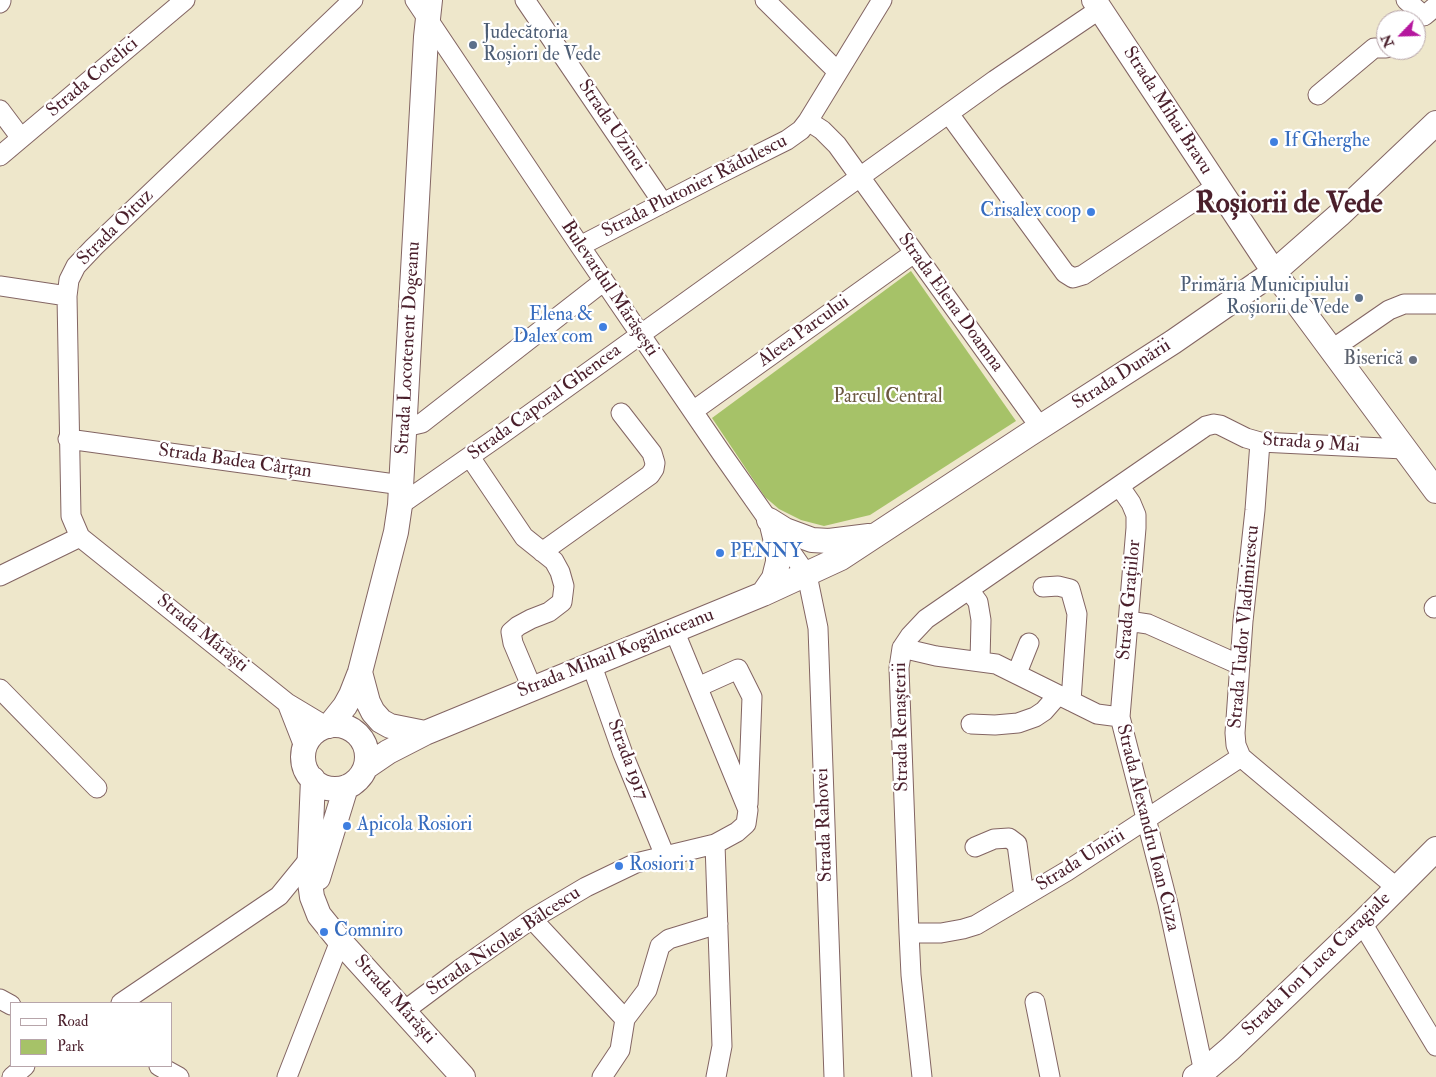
<!DOCTYPE html>
<html>
<head>
<meta charset="utf-8">
<style>
  body { margin:0 }
  #map { position:relative; width:1436px; height:1077px; overflow:hidden; background:#eee7cb; font-family:"IM FELL Double Pica",serif }
  canvas { display:block }
  .legend { position:absolute; left:10px; top:1002px; width:162px; height:65px; box-sizing:border-box; background:#fff; border:1px solid #b7a5aa; margin:0; padding:6px 9px; list-style:none; font-size:15px; color:#4a1f2b }
  .legend li { display:flex; align-items:center; gap:10px; height:25px }
  .legend b { width:25px; border:1px solid #b7a5aa }
  .north { position:absolute; left:1376px; top:10px; width:50px; height:50px; box-sizing:border-box; background:#fff; border:1px solid #b7a5aa; border-radius:50%; rotate:246deg; font-size:14px; font-weight:700; line-height:20px; text-align:center; color:#4a1f2b }
  .north::after { content:''; display:block; margin:auto; width:18px; height:22px; background:#b5179e; clip-path:polygon(50% 0,100% 100%,50% 72%,0 100%) }
</style>
</head>
<body>
<div id="map">
<canvas width="1436" height="1077"></canvas>
<ul class="legend">
<li><b style="height:6px;background:#fff"></b>Road</li>
<li><b style="height:14px;background:#a6c268"></b>Park</li>
</ul>
<div class="north">N</div>
</div>
<script>
const context = document.querySelector('canvas').getContext('2d');
context.lineJoin = 'round';
function paint(path, color) { context.fillStyle = color; context.fill(path, 'evenodd'); }
const poly = rows => new Path2D(rows.map(r => 'M' + r).join(''));
function strokePath(path, color, width, dash) { context.strokeStyle = color; context.lineWidth = width; context.lineCap = dash ? 'butt' : 'round'; context.setLineDash(dash || []); context.stroke(path); }
function label(font, color, halo, rows, align = 'center') {
  context.font = font + ' "IM FELL Double Pica",serif'; context.lineWidth = 4.5; context.setLineDash([]); context.textBaseline = 'middle'; context.strokeStyle = halo; context.fillStyle = color; for (const [text, x, y, turn = 0] of rows) {
    context.save(); context.translate(x, y); context.rotate((+turn || 0) * Math.PI / 180); context.textAlign = isNaN(turn) ? turn : align; if (halo) context.strokeText(text, 0, 0); context.fillText(text, 0, 0); context.restore();
  }
}
const green = poly([
  [911,271,1016,421,870,515,824,526,801,520,779,509,765,497,712,418]
]);
const minor = poly([
  [415,0,580,246,722,454,807,575,818,628,834,1077],
  [525,0,663,203],
  [765,0,838,72],
  [1406,0,1424,16,1436,6],
  [0,3,1,1],
  [1318,95,1374,48,1386,48],
  [0,110,21,138],
  [949,114,1065,273,1073,278,1083,275,1217,186],
  [808,121,822,130,837,145,1040,427],
  [0,156,185,0],
  [580,246,719,174,787,140,801,130,808,121,882,0],
  [0,286,67,296],
  [1331,350,1389,310,1404,304,1436,304],
  [693,411,914,253],
  [405,427,422,423,604,281],
  [68,439,402,485],
  [1260,442,1255,510,1243,621,1235,733,1236,745,1241,757,1248,763,1397,888],
  [470,457,524,537,554,561,560,572,564,586,562,602,549,612,531,619,518,626,511,632,513,643,532,688],
  [1120,487,1131,503,1136,515,1136,528,1120,717,1168,904,1205,1077],
  [400,505,502,434,995,80,1100,9],
  [542,552,650,475,654,469,655,463,652,453,621,413],
  [0,576,80,537],
  [1043,587,1058,586,1070,589,1077,614,1071,701],
  [969,590,978,602,981,620,980,661],
  [1434,608,1436,606],
  [1128,621,1148,624,1240,665],
  [902,648,936,656,996,664,1097,714,1120,717],
  [591,663,623,754,665,856],
  [1017,673,1029,643],
  [698,687,738,669,752,697,748,804],
  [0,689,97,788],
  [287,703,305,749],
  [971,724,995,725,1018,723,1035,717,1044,711,1058,695],
  [327,727,287,703,80,537,71,516,67,296,69,280,76,266,94,247,353,0],
  [715,844,722,1046,716,1077],
  [975,847,994,839,1009,838,1017,844,1024,896],
  [532,919,625,1019],
  [1362,923,1436,1046],
  [909,933,941,933,963,929,976,925,1067,871,1241,757],
  [0,999,11,1005],
  [1035,1002,1050,1077],
  [121,1003,279,896,310,858],
  [404,1011,463,967,532,919,586,887,636,863,715,844,737,832,746,824,748,810,674,630],
  [159,1066,179,1077],
  [12,1077,25,1066],
  [287,1077,340,941],
  [602,1077,620,1050,625,1019,647,990,660,946,669,939,718,924],
  [922,1077,911,975,909,933,899,668,902,648,910,636,926,619,1206,426,1214,424,1220,425,1246,438,1260,442,1404,449]
]);
const major = poly([
  [1094,0,1274,272,1436,491],
  [769,520,785,530,812,540,829,541,869,536],
  [763,594,774,578,778,562,778,550,772,525],
  [360,672,368,702,373,712,381,721,390,726,425,733],
  '303 757a32 32 0 1 1 64 0a32 32 0 1 1-64 0Z',
  [329,726,345,706,351,695,360,672,396,532,400,505,426,37,430,0],
  [366,767,388,752,425,733,763,594,841,558,1028,435,1173,342,1274,272,1339,215,1436,123],
  [313,779,309,875,312,897,319,915,340,941,463,1077],
  [318,878,346,787],
  [1195,1077,1203,1072,1230,1049,1362,923,1436,849]
]);
const markers = [
  [473,45,5,"#5c6f8a"],
  [1274,142,5,"#3f7fe0"],
  [1091,212,5,"#3f7fe0"],
  [1359,298,5,"#5c6f8a"],
  [603,327,5,"#3f7fe0"],
  [1413,360,5,"#6b7280"],
  [720,553,5,"#3f7fe0"],
  [347,826,5,"#3f7fe0"],
  [619,866,5,"#3f7fe0"],
  [324,932,5,"#3f7fe0"]
];
const serviceNames = [
  ["Judecătoria",483,34],
  ["Roșiori de Vede",483,56],
  ["Primăria Municipiului",1349,287,"right"],
  ["Roșiorii de Vede",1349,309,"right"]
];
const streetNames = [
  ["Strada Cotelici",93,78,-40],
  ["Strada Mihai Bravu",1167,111,57],
  ["Strada Uzinei",611,126,56],
  ["Strada Plutonier Rădulescu",695,187,-27],
  ["Strada Oituz",116,228,-45],
  ["Bulevardul Mărășești",609,289,56],
  ["Strada Elena Doamna",950,303,54],
  ["Aleea Parcului",804,332,-36],
  ["Strada Locotenent Dogeanu",409,348,-87],
  ["Strada Dunării",1122,375,-33],
  ["Strada Caporal Ghencea",545,403,-36],
  ["Strada 9 Mai",1311,444,4],
  ["Strada Badea Cârțan",235,462,8],
  ["Strada Grațiilor",1130,600,-85],
  ["Strada Tudor Vladimirescu",1245,627,-85],
  ["Strada Mărăști",202,634,39],
  ["Strada Mihail Kogălniceanu",616,654,-22],
  ["Strada Renașterii",902,727,-91],
  ["Strada 1917",627,760,69],
  ["Strada Rahovei",825,825,-92],
  ["Strada Alexandru Ioan Cuza",1147,828,76],
  ["Strada Unirii",1081,861,-32],
  ["Strada Nicolae Bălcescu",504,942,-34],
  ["Strada Ion Luca Caragiale",1317,965,-44],
  ["Strada Mărăști",394,1000,48]
];
const shopNames = [
  ["If Gherghe",1284,142],
  ["Crisalex coop",1081,212,"right"],
  ["Elena &",593,316,"right"],
  ["Dalex com",593,338,"right"],
  ["PENNY",730,553],
  ["Apicola Rosiori",357,826],
  ["Rosiori 1",629,866],
  ["Comniro",334,932]
];
const worshipNames = [
  ["Biserică",1403,360]
];
const parkNames = [
  ["Parcul Central",888,398]
];
const townNames = [
  ["Roșiorii de Vede",1289,206]
];
paint(green, '#a6c268');
strokePath(minor, '#836563', 21);
strokePath(major, '#836563', 26);
strokePath(minor, '#fff', 19);
strokePath(major, '#fff', 24);
for (const [x, y, r, color] of markers) { const dot = new Path2D(); dot.arc(x, y, r, 0, 2 * Math.PI); context.fillStyle = color; context.fill(dot); strokePath(dot, '#fff', 2); }
label('19px', '#4e5e75', '#fff', serviceNames, 'left');
label('19px', '#4a1f2b', '#fff', streetNames);
label('19px', '#366cbe', '#fff', shopNames, 'left');
label('19px', '#5b616d', '#fff', worshipNames, 'right');
label('19px', '#6a5840', '#fff', parkNames);
label('bold 29px', '#4a1f2b', '#fff', townNames);
</script>
</body>
</html>
